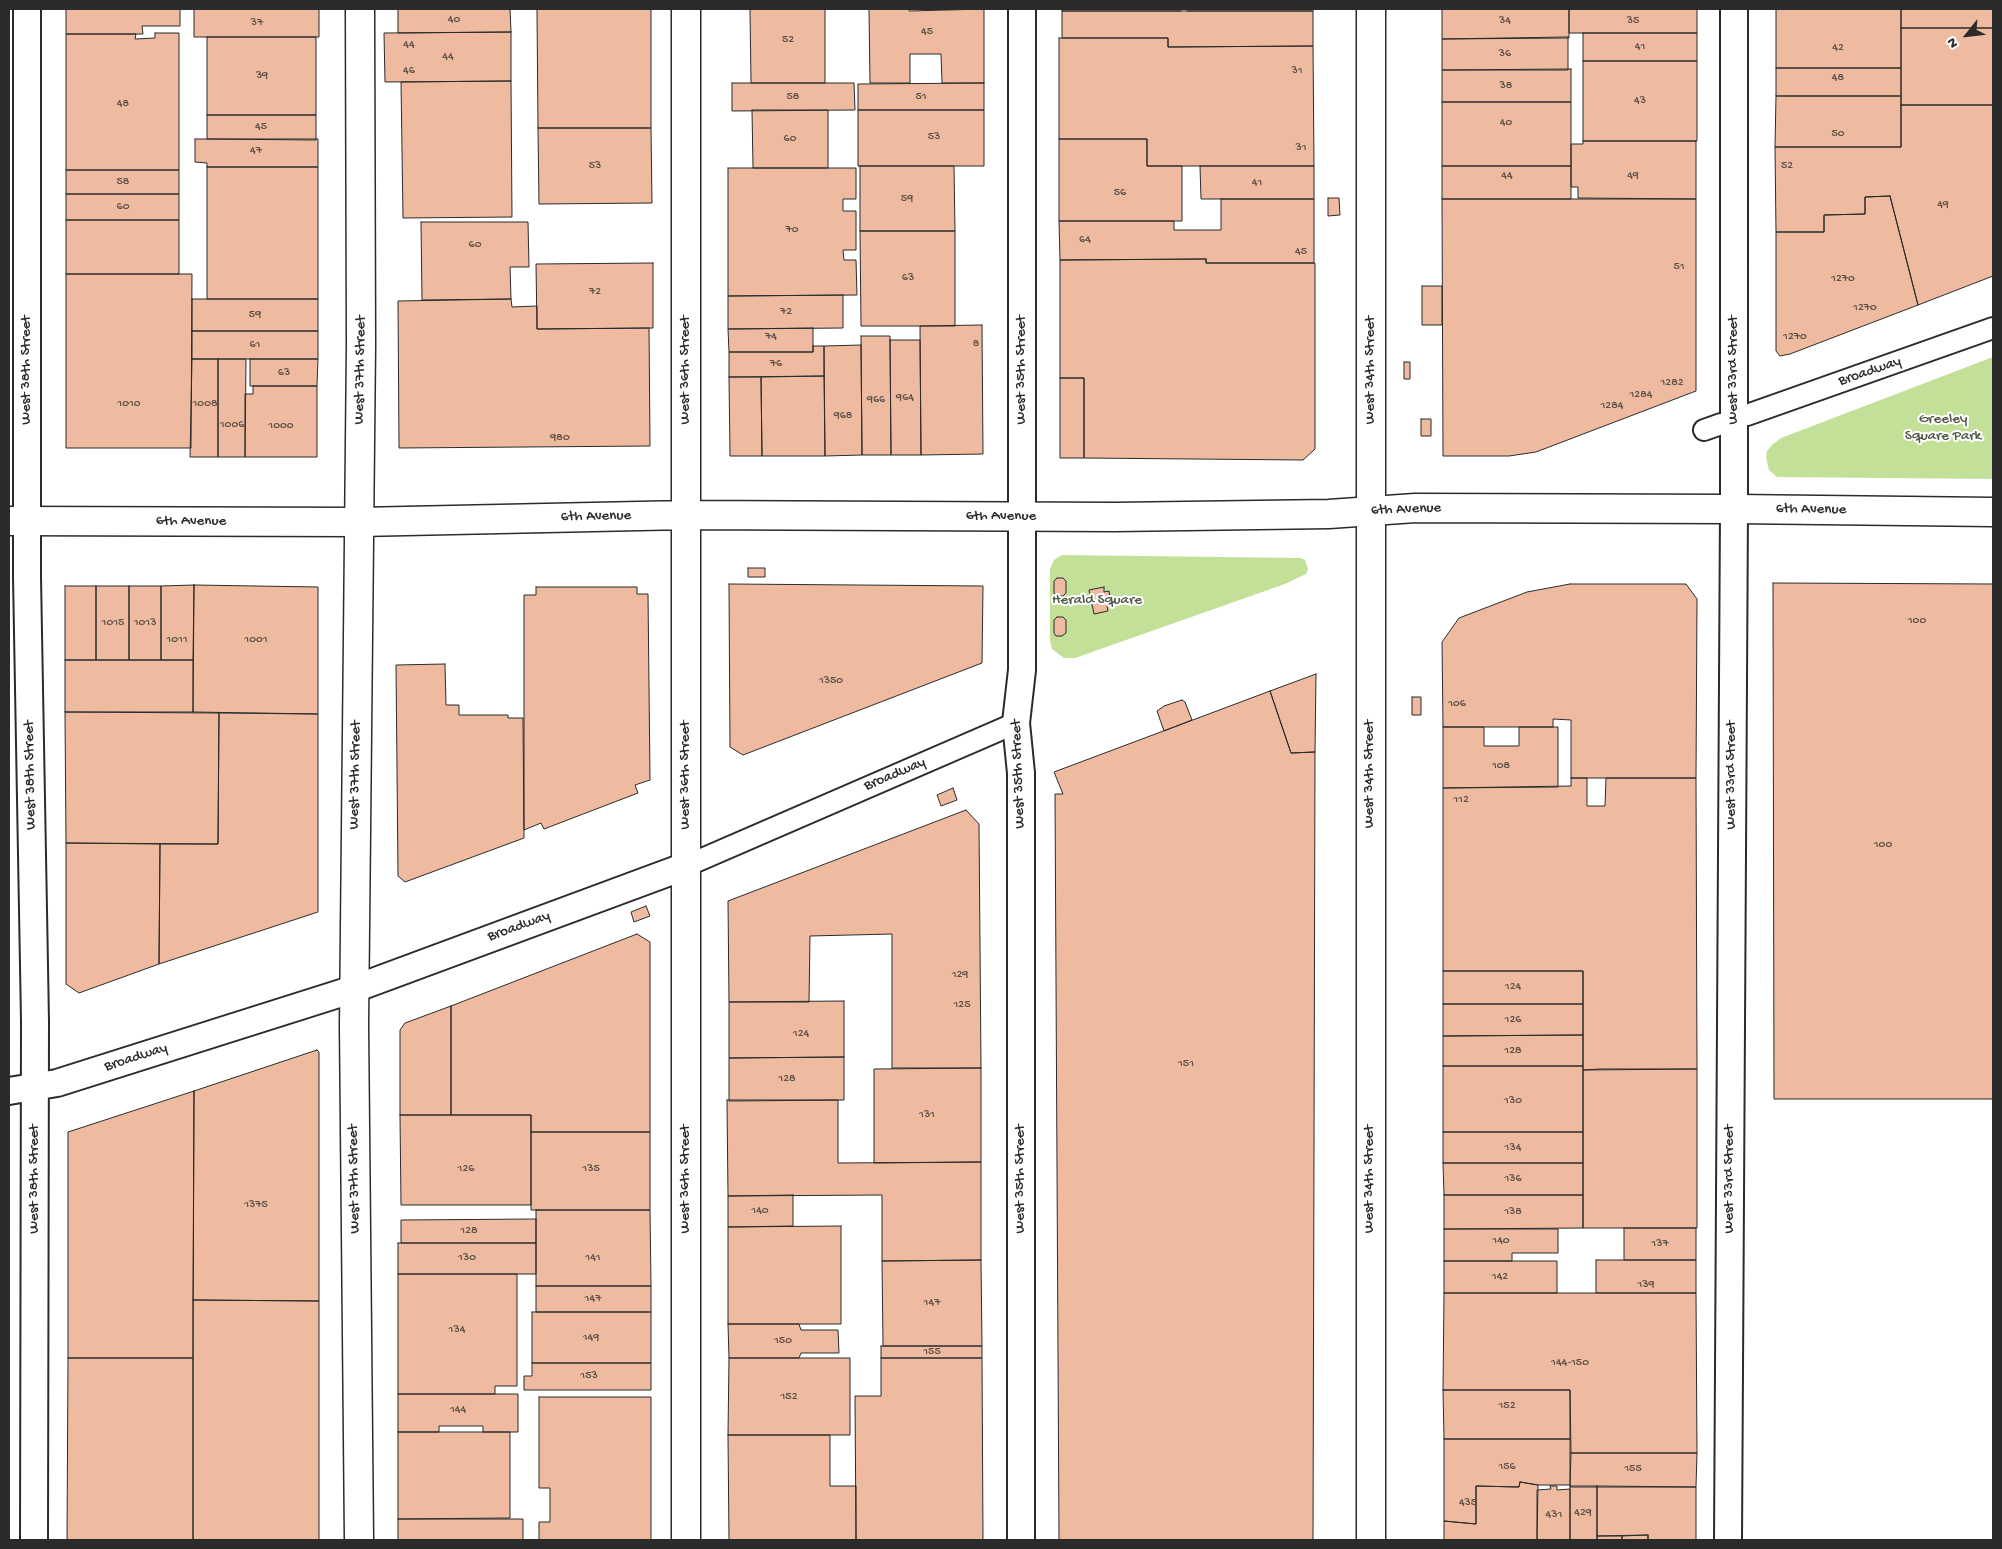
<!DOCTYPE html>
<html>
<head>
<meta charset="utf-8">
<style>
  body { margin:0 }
  #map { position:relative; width:2002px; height:1549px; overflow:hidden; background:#fff; font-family:"Gochi Hand",sans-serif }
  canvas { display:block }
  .frame { position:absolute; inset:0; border:10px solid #2b2b2b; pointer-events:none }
  .north { position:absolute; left:1942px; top:10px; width:50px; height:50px; -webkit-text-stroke:4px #fff; paint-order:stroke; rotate:241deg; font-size:14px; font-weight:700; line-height:20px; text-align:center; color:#2b2b2b }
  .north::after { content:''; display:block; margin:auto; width:18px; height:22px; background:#2b2b2b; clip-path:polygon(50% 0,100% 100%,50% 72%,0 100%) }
</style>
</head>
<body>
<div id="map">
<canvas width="2002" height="1549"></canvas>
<div class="frame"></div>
<div class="north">N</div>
</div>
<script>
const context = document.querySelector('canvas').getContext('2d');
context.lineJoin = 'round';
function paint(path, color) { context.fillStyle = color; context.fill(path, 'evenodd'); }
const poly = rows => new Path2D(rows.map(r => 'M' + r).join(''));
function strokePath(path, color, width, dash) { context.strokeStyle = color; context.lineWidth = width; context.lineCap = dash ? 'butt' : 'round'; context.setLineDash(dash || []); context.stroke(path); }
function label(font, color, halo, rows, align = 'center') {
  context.font = font + ' "Gochi Hand",sans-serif'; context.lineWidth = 4; context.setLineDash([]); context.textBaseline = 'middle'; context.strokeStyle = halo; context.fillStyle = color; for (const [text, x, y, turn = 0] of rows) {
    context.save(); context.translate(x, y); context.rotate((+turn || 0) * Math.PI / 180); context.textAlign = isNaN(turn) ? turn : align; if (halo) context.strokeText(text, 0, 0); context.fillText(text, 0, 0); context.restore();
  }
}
const green = poly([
  [1993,357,1993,479,1777,477,1769,470,1766,457,1767,451,1772,445,1781,438],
  [1062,555,1301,558,1305,560,1308,569,1306,574,1285,584,1075,658,1064,658,1052,649,1050,641,1050,569,1054,560]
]);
const building = poly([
  [66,9,180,9,180,26,142,26,143,34,66,34,66,9],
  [194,9,319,9,319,37,194,37,194,9],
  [398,9,510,9,511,32,398,33,398,9],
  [537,9,651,9,651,128,538,128,537,9],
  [750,9,825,9,825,83,751,83,750,9],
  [869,9,909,9,909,11,984,9,984,83,942,83,941,54,910,54,910,83,870,83,869,9],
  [1062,9,1181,9,1181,11,1062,11,1062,9],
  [1187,9,1313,9,1313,11,1187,11,1187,9],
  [1442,9,1569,9,1569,38,1442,39,1442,9],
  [1569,9,1697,9,1697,33,1569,33,1569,9],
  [1776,9,1901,9,1901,68,1776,68,1776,9],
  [1901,9,1993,9,1993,28,1901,28,1901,9],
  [1062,11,1313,11,1313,46,1168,47,1168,38,1062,38,1062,11],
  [1901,28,1993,28,1993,105,1901,105,1901,28],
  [511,32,511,81,385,82,384,33,511,32],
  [155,33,179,33,179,170,66,170,66,34,136,34,135,39,155,38,155,33],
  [1583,33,1697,33,1697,61,1583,61,1583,33],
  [207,37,316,37,316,115,207,115,207,37],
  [1568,37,1568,70,1442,70,1442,39,1568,37],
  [1059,38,1168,38,1168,47,1313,46,1314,166,1147,166,1147,139,1059,139,1059,38],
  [1583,61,1697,61,1697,141,1583,141,1583,61],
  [1776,68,1901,68,1901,96,1776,96,1776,68],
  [1571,69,1571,102,1442,102,1442,70,1571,69],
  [511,81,512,217,403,218,401,82,511,81],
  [732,83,854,83,855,110,732,111,732,83],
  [984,83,984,110,858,110,858,84,984,83],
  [1776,96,1901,96,1901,147,1775,147,1776,96],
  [1442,102,1571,102,1571,166,1442,166,1442,102],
  [1901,105,1993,105,1993,276,1918,305,1890,196,1865,197,1865,214,1824,215,1824,232,1776,232,1775,147,1901,147,1901,105],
  [752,110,828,110,828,168,753,168,752,110],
  [858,110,984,110,984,166,858,166,858,110],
  [207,115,316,115,316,140,207,139,207,115],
  [538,128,651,128,652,203,539,204,538,128],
  [195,139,318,139,318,167,207,167,207,163,195,162,195,139],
  [1059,139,1147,139,1147,166,1182,166,1182,221,1059,221,1059,139],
  [1583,141,1696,141,1696,199,1578,198,1578,187,1571,187,1571,144,1583,144,1583,141],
  [860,166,954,166,955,231,860,231,860,166],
  [1200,166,1314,166,1314,199,1201,199,1200,166],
  [1442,166,1571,166,1571,199,1442,199,1442,166],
  [207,167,318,167,318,299,207,299,207,167],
  [728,168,856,168,856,199,843,199,843,211,856,211,856,250,843,250,844,260,856,260,857,295,728,296,728,168],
  [66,170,179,170,179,194,66,194,66,170],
  [66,194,179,194,179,220,66,220,66,194],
  [1890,196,1918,305,1790,354,1780,356,1776,351,1776,232,1824,232,1824,215,1865,214,1865,197,1890,196],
  [1328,198,1339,198,1340,215,1328,216,1328,198],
  [1221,199,1314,199,1314,263,1206,263,1206,259,1060,260,1059,221,1174,221,1174,230,1221,230,1221,199],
  [1442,199,1696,199,1696,391,1536,452,1509,456,1443,456,1442,199],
  [66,220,179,220,179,274,66,274,66,220],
  [421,222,528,222,529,267,510,267,511,299,422,300,421,222],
  [860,231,955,231,955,326,861,326,860,231],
  [1206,259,1206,263,1315,263,1315,449,1303,460,1084,458,1084,378,1060,378,1060,260,1206,259],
  [653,263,653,328,537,329,536,264,653,263],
  [66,274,192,274,191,448,66,448,66,274],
  [1422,286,1442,286,1442,325,1422,325,1422,286],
  [843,295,843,328,728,329,728,296,843,295],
  [192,299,318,299,318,331,192,331,192,299],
  [511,299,512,307,537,306,537,329,649,328,650,446,399,448,398,301,511,299],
  [982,325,983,454,921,455,920,326,982,325],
  [813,328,813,352,729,352,728,329,813,328],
  [192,331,318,331,318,359,192,359,192,331],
  [861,336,890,336,891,455,862,455,861,336],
  [890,340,920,340,921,455,891,455,890,340],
  [861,345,862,455,825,456,824,346,861,345],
  [813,346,824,346,824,376,729,377,729,352,813,352,813,346],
  [192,359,218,359,218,457,190,457,192,359],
  [218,359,246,359,245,457,218,457,218,359],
  [250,359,318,359,317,386,250,386,250,359],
  [1404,362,1410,362,1410,379,1404,379,1404,362],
  [824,376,825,456,762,456,761,377,824,376],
  [729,377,761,377,762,456,730,456,729,377],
  [1060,378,1084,378,1084,458,1060,458,1060,378],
  [253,386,317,386,317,457,245,457,245,394,253,394,253,386],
  [1421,419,1431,419,1431,436,1421,436,1421,419],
  [748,568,765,568,765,577,748,577,748,568],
  [1057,578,1063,578,1066,581,1066,593,1063,596,1056,596,1054,593,1054,581,1057,578],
  [1773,583,1993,584,1993,1099,1774,1099,1773,583],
  [729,584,983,586,982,663,743,755,730,747,729,584],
  [1570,584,1686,584,1697,599,1696,778,1571,778,1571,720,1553,719,1553,727,1443,727,1442,642,1459,618,1527,592,1570,584],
  [194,585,193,660,161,660,161,586,194,585],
  [194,585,318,587,318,714,193,712,194,585],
  [65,586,96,586,96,660,65,660,65,586],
  [96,586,129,586,129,660,96,660,96,586],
  [129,586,161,586,161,660,129,660,129,586],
  [536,587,637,587,637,594,648,594,650,780,635,785,638,793,544,829,541,823,524,830,524,595,536,595,536,587],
  [1104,587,1104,592,1109,591,1111,605,1107,606,1108,611,1094,614,1089,590,1104,587],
  [1057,617,1063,617,1066,620,1066,633,1062,636,1056,636,1054,633,1054,620,1057,617],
  [65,660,193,660,193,712,65,712,65,660],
  [445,664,446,705,459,705,459,715,508,715,508,718,523,718,524,838,405,882,398,876,396,665,445,664],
  [1316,674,1315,752,1291,753,1270,691,1316,674],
  [1270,691,1291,753,1315,752,1313,1540,1059,1540,1055,794,1063,794,1054,772,1270,691],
  [1412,697,1421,697,1421,715,1412,715,1412,697],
  [1182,700,1185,702,1192,720,1164,731,1157,711,1164,706,1182,700],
  [65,712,219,713,218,844,66,843,65,712],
  [219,713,318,714,318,912,159,964,160,844,218,844,219,713],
  [1443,727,1484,727,1484,746,1519,746,1519,727,1558,727,1558,787,1443,788,1443,727],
  [1571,778,1587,778,1587,806,1605,806,1606,778,1696,778,1697,1069,1583,1070,1583,971,1443,971,1443,788,1571,786,1571,778],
  [953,788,957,800,941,806,937,795,953,788],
  [966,810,979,824,981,1068,892,1068,892,934,810,936,809,1002,729,1002,728,901,966,810],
  [66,843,160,844,159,964,79,993,66,984,66,843],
  [646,906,650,916,634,922,631,912,646,906],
  [637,934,650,942,650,1132,531,1132,531,1115,451,1115,451,1006,637,934],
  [1443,971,1583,971,1583,1004,1443,1004,1443,971],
  [844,1001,844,1057,729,1058,729,1002,844,1001],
  [1443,1004,1583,1004,1583,1035,1443,1036,1443,1004],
  [451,1006,451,1115,400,1115,400,1030,405,1023,451,1006],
  [1583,1035,1583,1066,1443,1066,1443,1036,1583,1035],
  [317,1050,319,1052,319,1301,193,1300,194,1091,317,1050],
  [844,1057,844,1100,729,1101,729,1058,844,1057],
  [1443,1066,1583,1066,1583,1132,1443,1132,1443,1066],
  [981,1068,981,1162,874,1163,874,1069,981,1068],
  [1600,1069,1697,1069,1697,1228,1583,1228,1583,1070,1600,1069],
  [194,1091,193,1358,68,1358,68,1132,194,1091],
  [727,1100,838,1100,838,1163,981,1162,981,1260,882,1261,882,1195,728,1196,727,1100],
  [400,1115,531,1115,531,1205,401,1205,400,1115],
  [531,1132,650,1132,650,1210,531,1210,531,1132],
  [1443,1132,1583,1132,1583,1163,1443,1163,1443,1132],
  [1443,1163,1583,1163,1583,1195,1444,1195,1443,1163],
  [793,1195,793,1226,728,1227,728,1196,793,1195],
  [1444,1195,1583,1195,1583,1228,1444,1229,1444,1195],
  [536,1210,650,1210,651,1286,536,1286,536,1210],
  [536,1219,536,1243,401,1243,401,1220,536,1219],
  [841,1226,841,1324,728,1324,728,1227,841,1226],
  [1624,1228,1696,1228,1696,1260,1624,1260,1624,1228],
  [1444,1229,1558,1229,1558,1253,1512,1253,1512,1261,1444,1261,1444,1229],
  [398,1243,536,1243,536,1274,398,1274,398,1243],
  [981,1260,982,1346,883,1346,882,1261,981,1260],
  [1596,1260,1696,1260,1696,1293,1596,1293,1596,1260],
  [1444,1261,1557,1261,1557,1293,1444,1293,1444,1261],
  [398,1274,517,1274,517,1386,495,1386,495,1394,398,1394,398,1274],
  [536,1286,651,1286,651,1312,536,1312,536,1286],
  [1444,1293,1696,1293,1697,1453,1571,1453,1570,1390,1443,1390,1444,1293],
  [193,1300,319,1301,319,1540,193,1540,193,1300],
  [532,1312,651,1312,651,1363,532,1363,532,1312],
  [728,1324,799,1324,801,1330,838,1330,839,1353,801,1353,799,1358,729,1358,728,1324],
  [881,1346,982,1346,982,1358,881,1358,881,1346],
  [68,1358,193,1358,193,1540,67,1540,68,1358],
  [729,1358,850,1358,850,1435,728,1435,729,1358],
  [881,1358,982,1358,983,1540,856,1540,855,1396,881,1396,881,1358],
  [532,1363,651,1363,651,1390,524,1390,524,1376,532,1376,532,1363],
  [1443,1390,1570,1390,1570,1439,1444,1439,1443,1390],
  [398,1394,518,1394,518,1432,483,1432,483,1426,439,1426,439,1432,398,1432,398,1394],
  [539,1397,651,1397,651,1540,539,1540,539,1522,550,1522,550,1488,539,1488,539,1397],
  [398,1432,510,1432,510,1518,398,1519,398,1432],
  [728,1435,830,1435,830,1486,856,1486,856,1540,729,1540,728,1435],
  [1444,1439,1570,1439,1570,1485,1538,1485,1520,1482,1519,1487,1476,1486,1476,1524,1444,1521,1444,1439],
  [1571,1453,1697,1453,1696,1487,1570,1487,1571,1453],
  [1520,1482,1538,1485,1537,1540,1444,1540,1444,1521,1476,1524,1476,1486,1519,1487,1520,1482],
  [1550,1486,1557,1486,1557,1490,1570,1489,1570,1540,1537,1540,1537,1490,1551,1489,1550,1486],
  [1570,1486,1597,1486,1597,1540,1570,1540,1570,1486],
  [1597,1486,1696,1487,1696,1540,1648,1540,1648,1535,1597,1536,1597,1486],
  [398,1519,523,1519,523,1540,398,1540,398,1519],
  [1648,1535,1648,1540,1622,1540,1622,1536,1648,1535],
  [1597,1536,1622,1536,1622,1540,1597,1540,1597,1536]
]);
const pedestrian = poly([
  [1747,415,1993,328],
  [1704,430,1721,424],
  [686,866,1016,723]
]);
const minor = poly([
  [27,9,27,577,35,1021,34,1540],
  [9,1091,57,1083,354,989,686,866],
  [1021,1540,1021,773,1016,723,1022,670,1022,9],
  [1728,1540,1734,509,1734,9]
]);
const secondary = poly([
  [9,521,359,522,686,515,1115,517,1329,514,1415,508,1734,509,1993,512],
  [359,1540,354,1025,361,345,360,9],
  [686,1540,686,9]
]);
const primary = poly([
  [1371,1540,1371,9]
]);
const numberNames = [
  ["40",454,20],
  ["34",1505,21],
  ["35",1633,21],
  ["37",257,23],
  ["45",927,32],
  ["52",788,40],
  ["44",409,45],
  ["41",1640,47],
  ["42",1838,48],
  ["36",1505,54],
  ["44",448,57],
  ["46",409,71],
  ["31",1297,71],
  ["39",262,76],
  ["48",1838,78],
  ["38",1506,86],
  ["58",793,97],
  ["51",921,97],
  ["43",1640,101],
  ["48",123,104],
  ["40",1506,123],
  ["45",261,127],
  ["50",1838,134],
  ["53",934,137],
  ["60",790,139],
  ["31",1301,148],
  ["47",256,151],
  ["53",595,166],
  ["52",1787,166],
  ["44",1507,176],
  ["49",1633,176],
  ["58",123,182],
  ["41",1257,183],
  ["56",1120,193],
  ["59",907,199],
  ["49",1943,205],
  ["60",123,207],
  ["70",792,230],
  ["64",1085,240],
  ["60",475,245],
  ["45",1301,252],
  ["51",1679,267],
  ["63",908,278],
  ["1270",1843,279],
  ["72",595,292],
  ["1270",1865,308],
  ["72",786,312],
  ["59",255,315],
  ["74",771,337],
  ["1270",1795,337],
  ["8",976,344],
  ["61",255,345],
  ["76",776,364],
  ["63",284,373],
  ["1282",1672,383],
  ["1284",1641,395],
  ["964",905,398],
  ["966",876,400],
  ["1010",129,404],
  ["1008",205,404],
  ["1284",1612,406],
  ["968",843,416],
  ["1006",232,425],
  ["1000",281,426],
  ["980",560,438],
  ["100",1917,621],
  ["1015",113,623],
  ["1013",145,623],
  ["1011",177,640],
  ["1001",256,640],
  ["1350",831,681],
  ["106",1457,704],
  ["108",1501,766],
  ["112",1461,800],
  ["100",1883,845],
  ["129",960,975],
  ["124",1513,987],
  ["125",962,1005],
  ["126",1513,1020],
  ["124",801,1034],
  ["128",1513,1051],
  ["151",1186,1064],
  ["128",787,1079],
  ["130",1513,1101],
  ["131",927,1115],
  ["134",1513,1148],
  ["126",466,1169],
  ["135",591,1169],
  ["136",1513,1179],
  ["1375",256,1205],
  ["140",760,1211],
  ["138",1513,1212],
  ["128",469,1231],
  ["140",1501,1241],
  ["137",1660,1244],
  ["130",467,1258],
  ["141",593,1258],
  ["142",1500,1277],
  ["139",1646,1285],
  ["147",593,1299],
  ["147",932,1303],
  ["134",457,1330],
  ["149",591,1338],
  ["150",783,1341],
  ["155",932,1352],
  ["144-150",1570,1363],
  ["153",589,1376],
  ["152",789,1397],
  ["152",1507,1406],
  ["144",458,1410],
  ["156",1507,1467],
  ["155",1633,1469],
  ["435",1468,1503],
  ["429",1583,1513],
  ["431",1554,1515]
];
const streetNames = [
  ["West 38th Street",27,370,-90],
  ["West 37th Street",361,370,-89],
  ["West 36th Street",686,370,-90],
  ["West 35th Street",1022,370,-90],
  ["West 34th Street",1371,370,-90],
  ["West 33rd Street",1734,370,-90],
  ["Broadway",1870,372,-19],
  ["6th Avenue",1406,510,-2],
  ["6th Avenue",1811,510,1],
  ["6th Avenue",596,517,-1],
  ["6th Avenue",1001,517],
  ["6th Avenue",191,522],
  ["West 35th Street",1019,774,-92],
  ["West 34th Street",1370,774,-90],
  ["West 38th Street",31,775,-91],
  ["West 37th Street",356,775,-89],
  ["West 36th Street",686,775,-90],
  ["Broadway",895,775,-23],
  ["West 33rd Street",1732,775,-90],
  ["Broadway",519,927,-20],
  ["Broadway",136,1058,-18],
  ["West 38th Street",35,1179,-90],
  ["West 37th Street",355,1179,-91],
  ["West 36th Street",686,1179,-90],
  ["West 35th Street",1021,1179,-90],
  ["West 34th Street",1370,1179,-90],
  ["West 33rd Street",1730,1179,-90]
];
const parkNames = [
  ["Greeley",1943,420],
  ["Square Park",1943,437],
  ["Herald Square",1097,601]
];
paint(green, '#c3e098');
paint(building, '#eebba0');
strokePath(building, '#2b2b2b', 1);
strokePath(pedestrian, '#2b2b2b', 24);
strokePath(minor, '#2b2b2b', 30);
strokePath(secondary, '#2b2b2b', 31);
strokePath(primary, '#2b2b2b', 31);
strokePath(pedestrian, '#fff', 20);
strokePath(minor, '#fff', 26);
strokePath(secondary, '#fff', 28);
strokePath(primary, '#fff', 28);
label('12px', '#5c4f48', null, numberNames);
label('15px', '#2b2b2b', '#fff', streetNames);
label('15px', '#515846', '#fff', parkNames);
</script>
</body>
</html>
